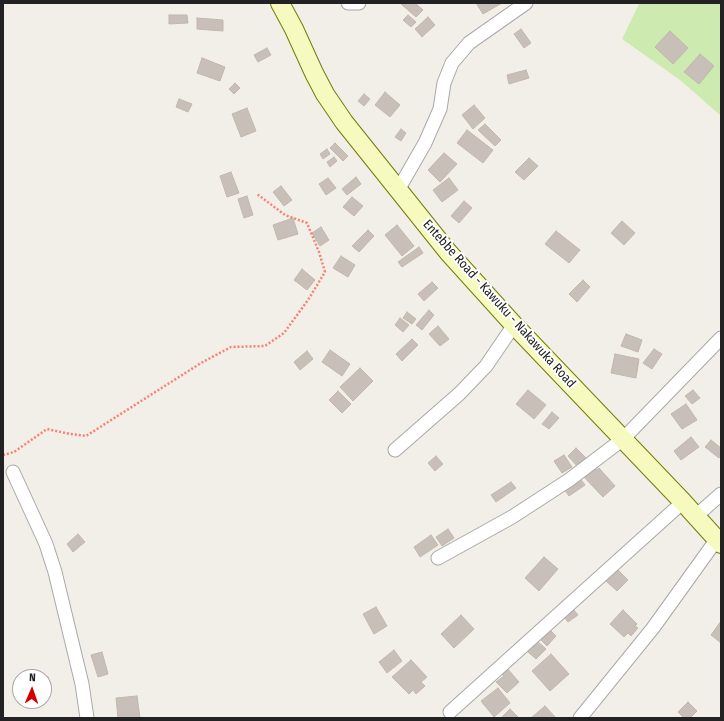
<!DOCTYPE html>
<html>
<head>
<meta charset="utf-8">
<style>
  body { margin:0 }
  #map { position:relative; width:724px; height:721px; overflow:hidden; background:#f2efe9; font-family:"Fira Sans Condensed",sans-serif }
  canvas { display:block }
  .frame { position:absolute; inset:0; border:4px solid #222; pointer-events:none }
  .north { position:absolute; left:12px; top:669px; width:40px; height:40px; box-sizing:border-box; background:#fff; border:1px solid #a7a7a7; border-radius:50%; rotate:2deg; font-size:11px; font-weight:700; line-height:16px; text-align:center; color:#222 }
  .north::after { content:''; display:block; margin:auto; width:14px; height:18px; background:#d40000; clip-path:polygon(50% 0,100% 100%,50% 72%,0 100%) }
</style>
</head>
<body>
<div id="map">
<canvas width="724" height="721"></canvas>
<div class="frame"></div>
<div class="north">N</div>
</div>
<script>
const context = document.querySelector('canvas').getContext('2d');
context.lineJoin = 'round';
function paint(path, color) { context.fillStyle = color; context.fill(path, 'evenodd'); }
const poly = rows => new Path2D(rows.map(r => 'M' + r).join(''));
function strokePath(path, color, width, dash) { context.strokeStyle = color; context.lineWidth = width; context.lineCap = dash ? 'butt' : 'round'; context.setLineDash(dash || []); context.stroke(path); }
function label(font, color, halo, rows, align = 'center') {
  context.font = font + ' "Fira Sans Condensed",sans-serif'; context.lineWidth = 4; context.setLineDash([]); context.textBaseline = 'middle'; context.strokeStyle = halo; context.fillStyle = color; for (const [text, x, y, turn = 0] of rows) {
    context.save(); context.translate(x, y); context.rotate((+turn || 0) * Math.PI / 180); context.textAlign = isNaN(turn) ? turn : align; if (halo) context.strokeText(text, 0, 0); context.fillText(text, 0, 0); context.restore();
  }
}
const grass = poly([
  [643,3,721,3,721,116,680,80,622,39,639,4]
]);
const building = poly([
  [402,3,415,3,423,10,416,17,401,4,402,3],
  [476,3,502,3,483,14,476,3],
  [169,15,187,15,188,23,169,24,169,15],
  [408,15,416,22,411,27,403,20,408,15],
  [428,17,435,25,422,37,415,29,428,17],
  [197,18,223,20,223,31,197,29,197,18],
  [521,29,531,43,524,48,514,34,521,29],
  [670,31,688,48,673,64,655,47,670,31],
  [267,48,271,55,258,62,254,55,267,48],
  [700,54,714,66,699,84,684,72,700,54],
  [202,58,225,67,220,81,197,73,202,58],
  [526,70,529,78,509,84,507,75,526,70],
  [235,83,240,88,234,94,229,89,235,83],
  [385,92,400,105,390,117,375,105,385,92],
  [364,94,370,99,364,106,358,101,364,94],
  [179,99,192,104,188,112,176,107,179,99],
  [474,105,485,118,473,129,462,115,474,105],
  [247,108,256,131,241,137,232,114,247,108],
  [485,124,501,140,495,146,478,130,485,124],
  [401,129,406,133,401,141,395,137,401,129],
  [467,130,493,150,483,163,457,143,467,130],
  [335,143,348,156,343,161,330,148,335,143],
  [327,149,330,154,323,159,320,154,327,149],
  [444,153,457,164,440,182,428,170,444,153],
  [334,157,337,161,330,167,327,162,334,157],
  [529,158,538,166,524,180,515,172,529,158],
  [231,172,239,193,227,197,220,176,231,172],
  [356,177,361,184,347,195,342,189,356,177],
  [328,178,336,188,326,195,319,184,328,178],
  [449,178,458,190,442,202,433,190,449,178],
  [281,186,292,200,284,206,273,192,281,186],
  [247,196,253,215,244,218,238,199,247,196],
  [352,197,363,206,354,216,343,207,352,197],
  [464,201,472,208,459,223,451,216,464,201],
  [293,218,298,234,278,240,273,225,293,218],
  [622,221,635,233,624,245,611,233,622,221],
  [397,225,414,246,402,256,385,235,397,225],
  [321,227,329,240,320,246,312,233,321,227],
  [368,230,374,236,359,252,352,246,368,230],
  [556,231,580,250,569,263,545,244,556,231],
  [419,247,423,253,402,267,398,262,419,247],
  [341,256,355,265,348,277,333,268,341,256],
  [302,269,315,280,307,290,294,280,302,269],
  [583,280,590,287,577,302,569,294,583,280],
  [432,282,438,288,424,301,418,294,432,282],
  [429,310,434,315,422,330,416,325,429,310],
  [407,312,416,319,412,324,403,318,407,312],
  [400,318,409,325,403,332,395,325,400,318],
  [438,326,449,339,440,346,429,334,438,326],
  [626,334,642,340,638,352,621,346,626,334],
  [412,339,418,345,402,361,396,354,412,339],
  [654,349,662,354,652,369,643,363,654,349],
  [330,350,350,364,342,376,322,362,330,350],
  [307,351,313,359,300,370,294,362,307,351],
  [615,354,639,359,636,378,611,373,615,354],
  [360,368,373,381,353,401,340,387,360,368],
  [528,390,546,405,534,419,516,404,528,390],
  [693,390,700,398,692,404,685,396,693,390],
  [338,391,351,404,342,413,329,400,338,391],
  [686,404,697,420,682,429,671,414,686,404],
  [552,412,559,418,549,429,542,424,552,412],
  [691,437,699,447,681,460,674,451,691,437],
  [711,440,721,448,721,456,719,458,705,447,711,440],
  [576,448,587,459,578,467,568,456,576,448],
  [564,455,572,467,562,473,554,461,564,455],
  [436,456,443,464,435,471,428,463,436,456],
  [591,465,596,470,599,468,615,486,603,497,581,474,591,465],
  [579,477,585,485,569,496,563,488,579,477],
  [511,482,516,488,496,502,491,495,511,482],
  [448,529,454,538,442,546,436,537,448,529],
  [78,534,85,542,73,552,67,544,78,534],
  [431,535,438,545,420,557,414,547,431,535],
  [544,557,558,569,539,591,525,578,544,557],
  [617,569,628,580,617,591,606,581,617,569],
  [376,607,387,626,374,634,363,614,376,607],
  [573,609,578,615,568,622,564,617,573,609],
  [623,610,637,624,635,626,638,628,631,636,628,633,624,637,610,624,623,610],
  [461,615,474,629,454,648,441,634,461,615],
  [721,621,721,643,711,635,721,621],
  [549,629,556,636,547,646,539,638,549,629],
  [537,641,546,649,536,659,527,651,537,641],
  [394,650,402,661,387,673,379,662,394,650],
  [102,652,108,674,98,677,91,655,102,652],
  [551,654,569,674,550,691,532,671,551,654],
  [411,660,427,677,421,682,425,686,416,694,413,690,409,694,392,677,411,660],
  [506,667,519,682,507,693,496,682,504,676,500,672,506,667],
  [48,677,50,688,44,689,44,678,48,677],
  [498,688,510,703,494,717,481,701,498,688],
  [137,696,140,718,118,718,116,698,137,696],
  [688,702,697,711,690,718,684,718,678,712,688,702],
  [545,706,556,718,531,718,545,706],
  [510,709,519,718,501,718,510,709]
]);
const path = poly([
  [3,455,14,452,47,429,70,434,86,436,201,363,231,347,265,346,284,333,308,300,325,272,319,252,307,223,285,215,257,194]
]);
const street = poly([
  [348,3,359,3],
  [398,190,425,143,440,109,444,83,452,63,469,43,526,3],
  [395,450,459,394,486,366,514,325],
  [13,472,46,544,55,572,82,684,87,718],
  [696,516,721,494],
  [438,558,512,517,569,480,623,439,721,338],
  [450,712,683,502],
  [580,718,653,628,717,539]
]);
const secondary = poly([
  [280,3,294,29,314,73,325,94,344,122,448,252,514,325,683,502,721,544]
]);
const streetNames = [
  ["Entebbe Road - Kawuku - Nakawuka Road",499,304,48]
];
paint(grass, '#cdebb0');
paint(building, '#c7bfb8');
strokePath(building, '#c4b6ab', 1);
strokePath(street, '#a9a9a9', 15);
strokePath(secondary, '#707d05', 20);
strokePath(path, '#fa8072', 2.5, [2, 2]);
strokePath(street, '#fff', 13);
strokePath(secondary, '#f7fabf', 18);
label('13px', '#222', '#fff', streetNames);
</script>
</body>
</html>
